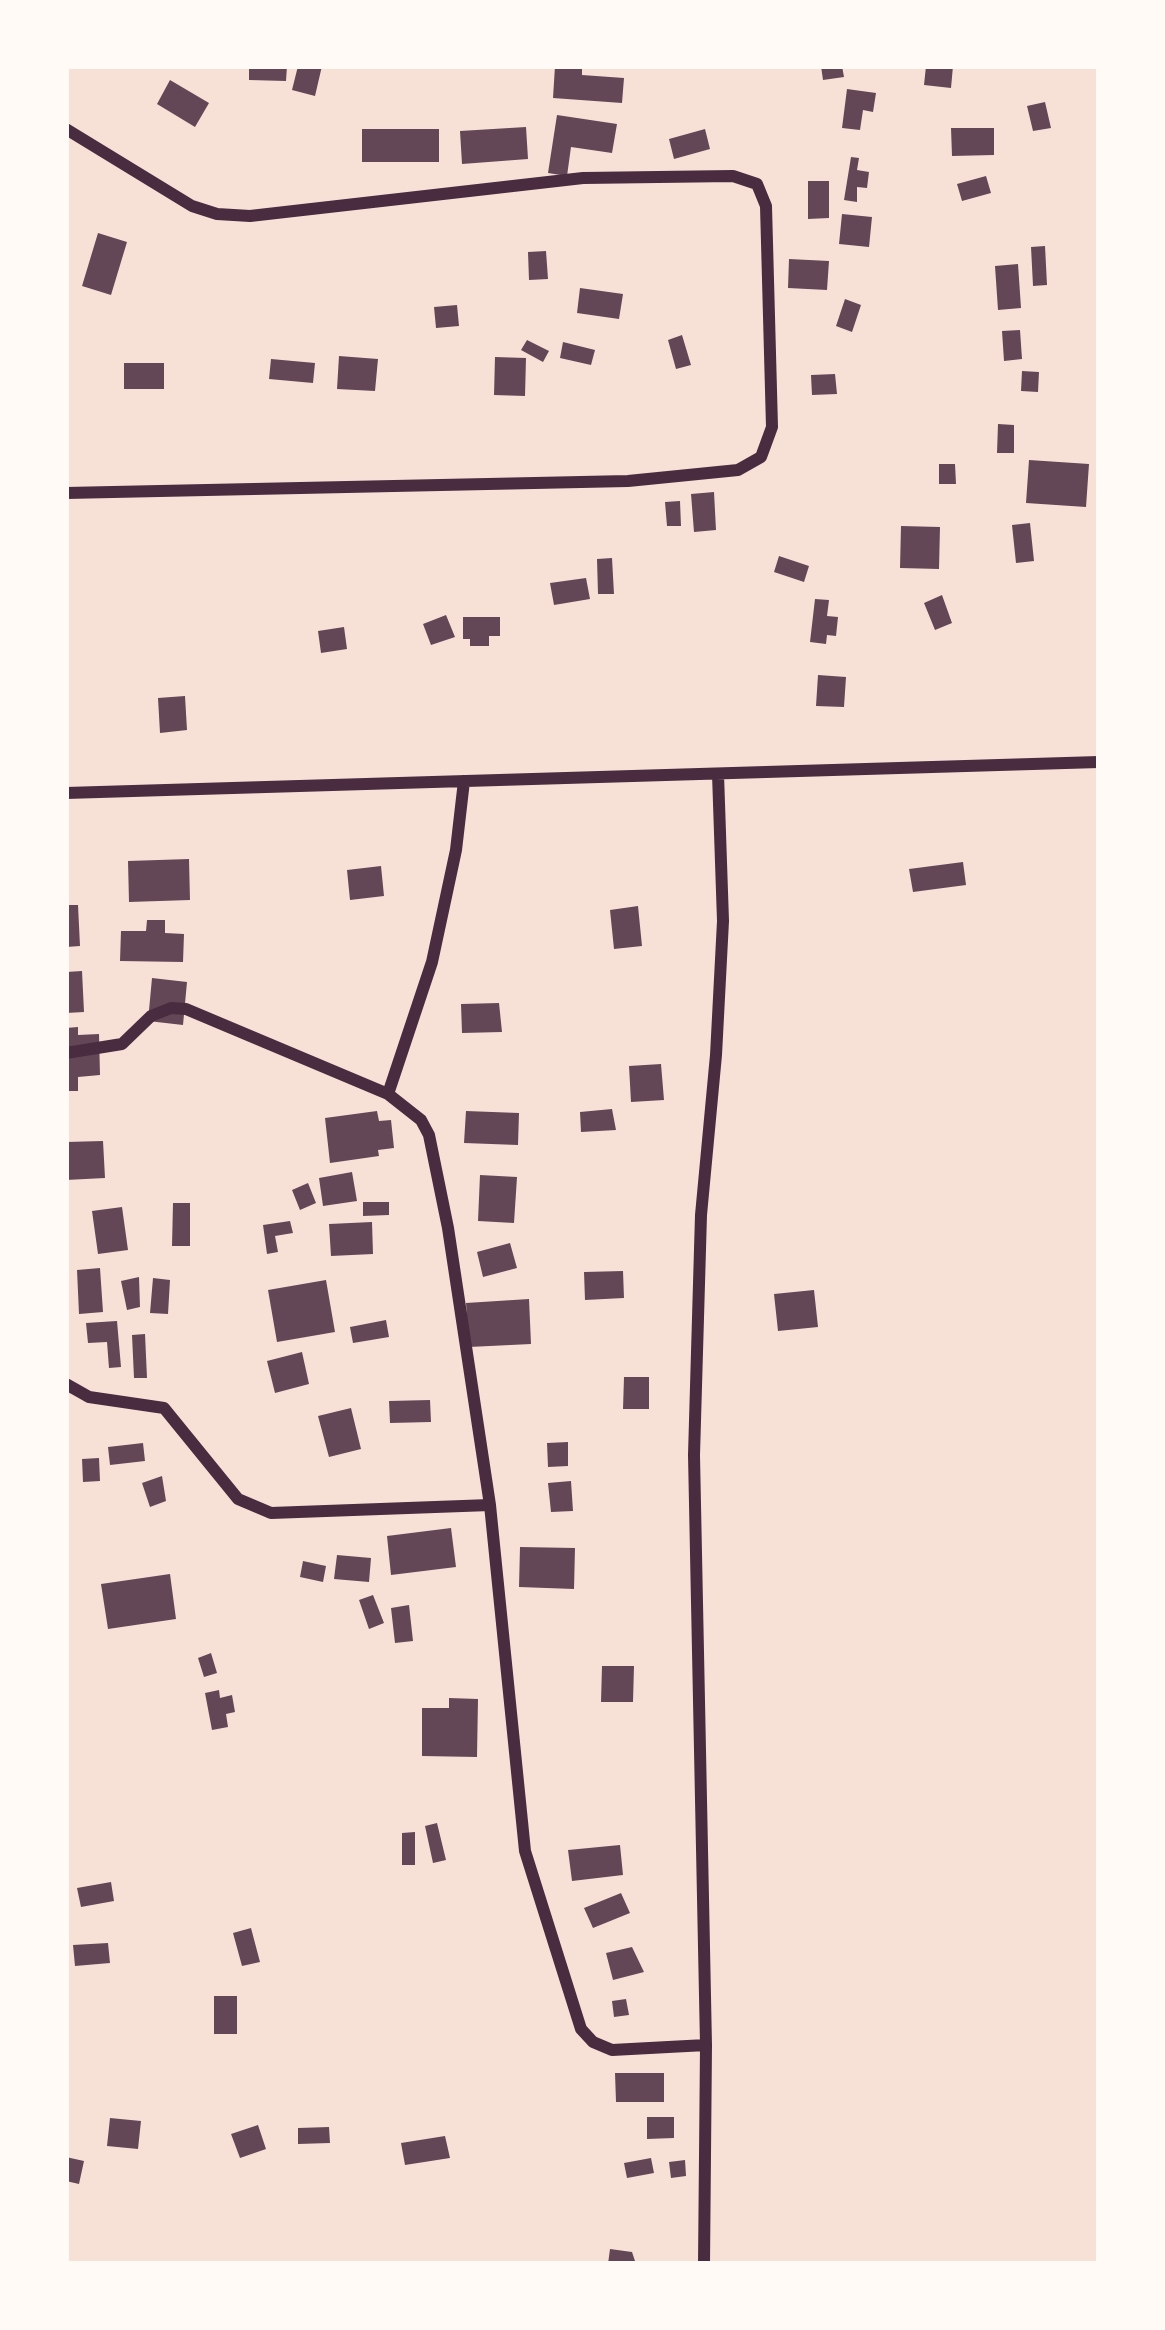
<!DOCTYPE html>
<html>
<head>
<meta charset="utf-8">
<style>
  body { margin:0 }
  #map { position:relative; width:1165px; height:2330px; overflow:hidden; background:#f7e1d7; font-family:"DejaVu Sans",sans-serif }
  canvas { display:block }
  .frame { position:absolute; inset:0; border:69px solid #fffaf5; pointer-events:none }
</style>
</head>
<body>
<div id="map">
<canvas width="1165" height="2330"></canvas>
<div class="frame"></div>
</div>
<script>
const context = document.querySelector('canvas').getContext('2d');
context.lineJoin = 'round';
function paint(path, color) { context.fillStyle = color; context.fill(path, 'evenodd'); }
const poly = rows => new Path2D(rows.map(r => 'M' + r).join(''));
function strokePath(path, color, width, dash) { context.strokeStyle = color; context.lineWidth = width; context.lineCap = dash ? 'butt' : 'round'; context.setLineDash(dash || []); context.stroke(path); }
const building = poly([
  [249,66,287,66,286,81,249,80],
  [298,66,322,66,315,96,292,90],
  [555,66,582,66,582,75,624,78,622,103,553,98],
  [821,66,842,66,844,77,823,80],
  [926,66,953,66,951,88,924,85],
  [170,80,209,103,195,127,157,104],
  [847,89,876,93,873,112,863,110,860,130,842,128],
  [1045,102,1051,128,1033,131,1027,106],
  [557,115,617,124,612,153,571,147,567,176,548,173],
  [526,127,528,159,462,164,460,131],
  [951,128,994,128,994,155,952,156],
  [362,129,439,129,439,162,362,162],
  [705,129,710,149,674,159,669,139],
  [851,157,859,158,857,170,869,172,867,188,857,187,857,202,844,200],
  [986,176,991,193,962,201,957,184],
  [808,181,829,181,829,218,808,219],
  [842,214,872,217,869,247,839,244],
  [98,233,127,242,111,295,82,286],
  [1045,246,1047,285,1033,286,1031,247],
  [546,251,548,279,529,280,528,252],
  [789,259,829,261,827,290,788,288],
  [1018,264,1021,308,998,310,995,266],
  [580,288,623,294,619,319,577,313],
  [845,299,861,305,852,332,836,326],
  [457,305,459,326,436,328,434,307],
  [1020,330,1022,359,1004,361,1002,331],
  [682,335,691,365,676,369,668,340],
  [527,340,549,351,543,362,521,350],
  [563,342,595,350,591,365,560,358],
  [339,356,378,359,375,391,337,389],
  [495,357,526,358,525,396,494,395],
  [271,359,315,363,313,383,269,379],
  [124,363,164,363,164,389,124,389],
  [1022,371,1039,372,1038,392,1021,391],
  [835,374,837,394,812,395,811,375],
  [998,424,1014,425,1014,453,997,453],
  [1029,460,1089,464,1086,507,1026,503],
  [939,464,955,464,956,484,939,484],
  [714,492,716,530,694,532,691,494],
  [680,501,681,526,667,526,665,502],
  [1030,523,1034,561,1016,563,1012,525],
  [901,526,940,527,939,569,900,568],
  [779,556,809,566,804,582,774,572],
  [612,558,614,594,598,594,597,559],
  [586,578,590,599,554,605,550,583],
  [942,595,952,623,935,630,924,603],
  [815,599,829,600,827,616,838,617,836,636,827,635,826,644,810,642],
  [446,615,455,637,431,645,423,624],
  [463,617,500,617,500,636,489,636,489,646,470,646,470,639,463,639],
  [344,627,347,649,321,653,318,631],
  [818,675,846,677,844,707,816,706],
  [185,696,187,730,160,733,158,698],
  [189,859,190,900,129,902,128,861],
  [963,862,966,885,913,892,909,869],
  [381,866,384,896,350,900,347,870],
  [66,905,78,905,80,946,66,947],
  [638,906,642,946,614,949,610,910],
  [147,920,165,920,165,933,184,934,183,962,120,961,121,931,146,931],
  [82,971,84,1012,66,1013,66,972],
  [152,978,187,982,183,1025,148,1021],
  [499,1003,502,1032,462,1033,461,1004],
  [78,1027,78,1035,99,1034,100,1075,78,1077,78,1091,66,1091,66,1028],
  [661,1064,664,1100,631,1102,629,1066],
  [612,1109,616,1130,581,1132,580,1112],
  [377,1111,379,1121,391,1120,394,1148,378,1150,379,1156,330,1163,325,1118],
  [466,1111,519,1113,518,1145,464,1143],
  [103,1141,105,1178,66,1180,66,1142],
  [352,1172,357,1201,323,1206,319,1178],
  [480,1175,517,1177,514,1223,478,1221],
  [308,1183,316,1203,300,1210,292,1190],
  [363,1202,389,1202,389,1215,363,1216],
  [173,1203,190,1203,190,1246,172,1246],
  [122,1207,128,1250,98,1254,92,1211],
  [290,1221,293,1233,275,1236,278,1252,267,1254,263,1225],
  [372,1222,373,1254,331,1256,329,1224],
  [510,1243,517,1268,483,1277,477,1252],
  [100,1268,103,1312,79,1314,77,1270],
  [623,1271,624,1298,585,1300,584,1272],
  [139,1277,140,1307,127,1310,121,1281],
  [153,1278,170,1280,168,1314,150,1313],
  [326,1280,335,1332,277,1342,268,1290],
  [814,1290,818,1327,778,1331,774,1294],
  [529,1299,531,1344,469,1347,466,1303],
  [386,1320,389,1337,353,1343,350,1327],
  [117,1321,121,1367,109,1368,107,1342,88,1343,86,1323],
  [145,1334,147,1378,134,1378,132,1335],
  [302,1352,309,1384,275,1393,267,1361],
  [624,1377,649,1377,649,1409,623,1409],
  [430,1400,431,1422,390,1423,389,1401],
  [351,1408,361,1449,329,1457,318,1416],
  [568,1442,568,1466,548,1467,547,1443],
  [143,1443,145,1461,110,1465,108,1447],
  [99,1458,100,1481,83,1482,82,1459],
  [162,1476,166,1501,150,1507,142,1483],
  [571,1481,573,1511,551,1512,548,1483],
  [451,1528,456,1567,391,1575,387,1536],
  [520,1547,575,1548,574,1589,519,1587],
  [337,1555,371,1558,369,1582,334,1579],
  [303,1561,326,1566,323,1582,300,1577],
  [170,1574,176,1619,108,1629,101,1584],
  [373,1595,384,1623,369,1629,359,1600],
  [409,1605,413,1641,395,1643,391,1608],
  [211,1653,217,1673,204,1677,198,1658],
  [602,1666,634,1666,633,1702,601,1702],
  [219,1690,220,1698,232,1695,235,1712,226,1714,228,1727,212,1730,205,1693],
  [449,1698,478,1699,477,1757,422,1756,422,1708,449,1708],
  [437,1823,446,1860,433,1863,425,1826],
  [415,1832,415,1865,402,1865,402,1833],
  [620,1845,623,1875,572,1881,568,1850],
  [111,1882,114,1901,81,1907,77,1888],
  [621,1893,630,1913,593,1928,584,1908],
  [251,1928,260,1962,242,1966,233,1933],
  [108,1943,110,1963,75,1966,73,1945],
  [632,1947,644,1972,613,1980,606,1953],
  [214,1996,237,1996,237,2034,214,2034],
  [626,1999,629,2015,614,2017,612,2001],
  [615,2073,664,2073,664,2102,616,2102],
  [647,2117,674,2117,674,2138,647,2139],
  [110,2118,141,2121,138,2149,107,2146],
  [258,2125,266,2149,240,2158,231,2134],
  [329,2127,330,2143,298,2144,298,2128],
  [445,2136,450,2158,405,2165,401,2143],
  [66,2157,84,2161,79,2184,66,2181],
  [651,2158,654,2173,627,2178,624,2163],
  [685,2160,686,2176,671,2178,669,2162],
  [610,2249,632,2252,636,2264,608,2264]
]);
const minor = poly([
  [66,129,192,206,217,214,250,216,583,178,733,176,757,184,766,206,772,427,761,457,738,470,628,481,66,493],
  [66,793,1099,762],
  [66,1053,122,1044,151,1016,171,1008,186,1009,388,1094,421,1120,429,1135,448,1228,490,1505,525,1851,581,2029,593,2042,612,2050,706,2045],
  [388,1094,432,962,456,850,464,781],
  [66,1384,89,1397,164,1408,238,1499,271,1513,490,1505],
  [704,2264,706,2045,694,1455,701,1215,716,1055,723,921,718,774]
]);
paint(building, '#644757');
strokePath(minor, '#4a2c40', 12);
</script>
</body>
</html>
